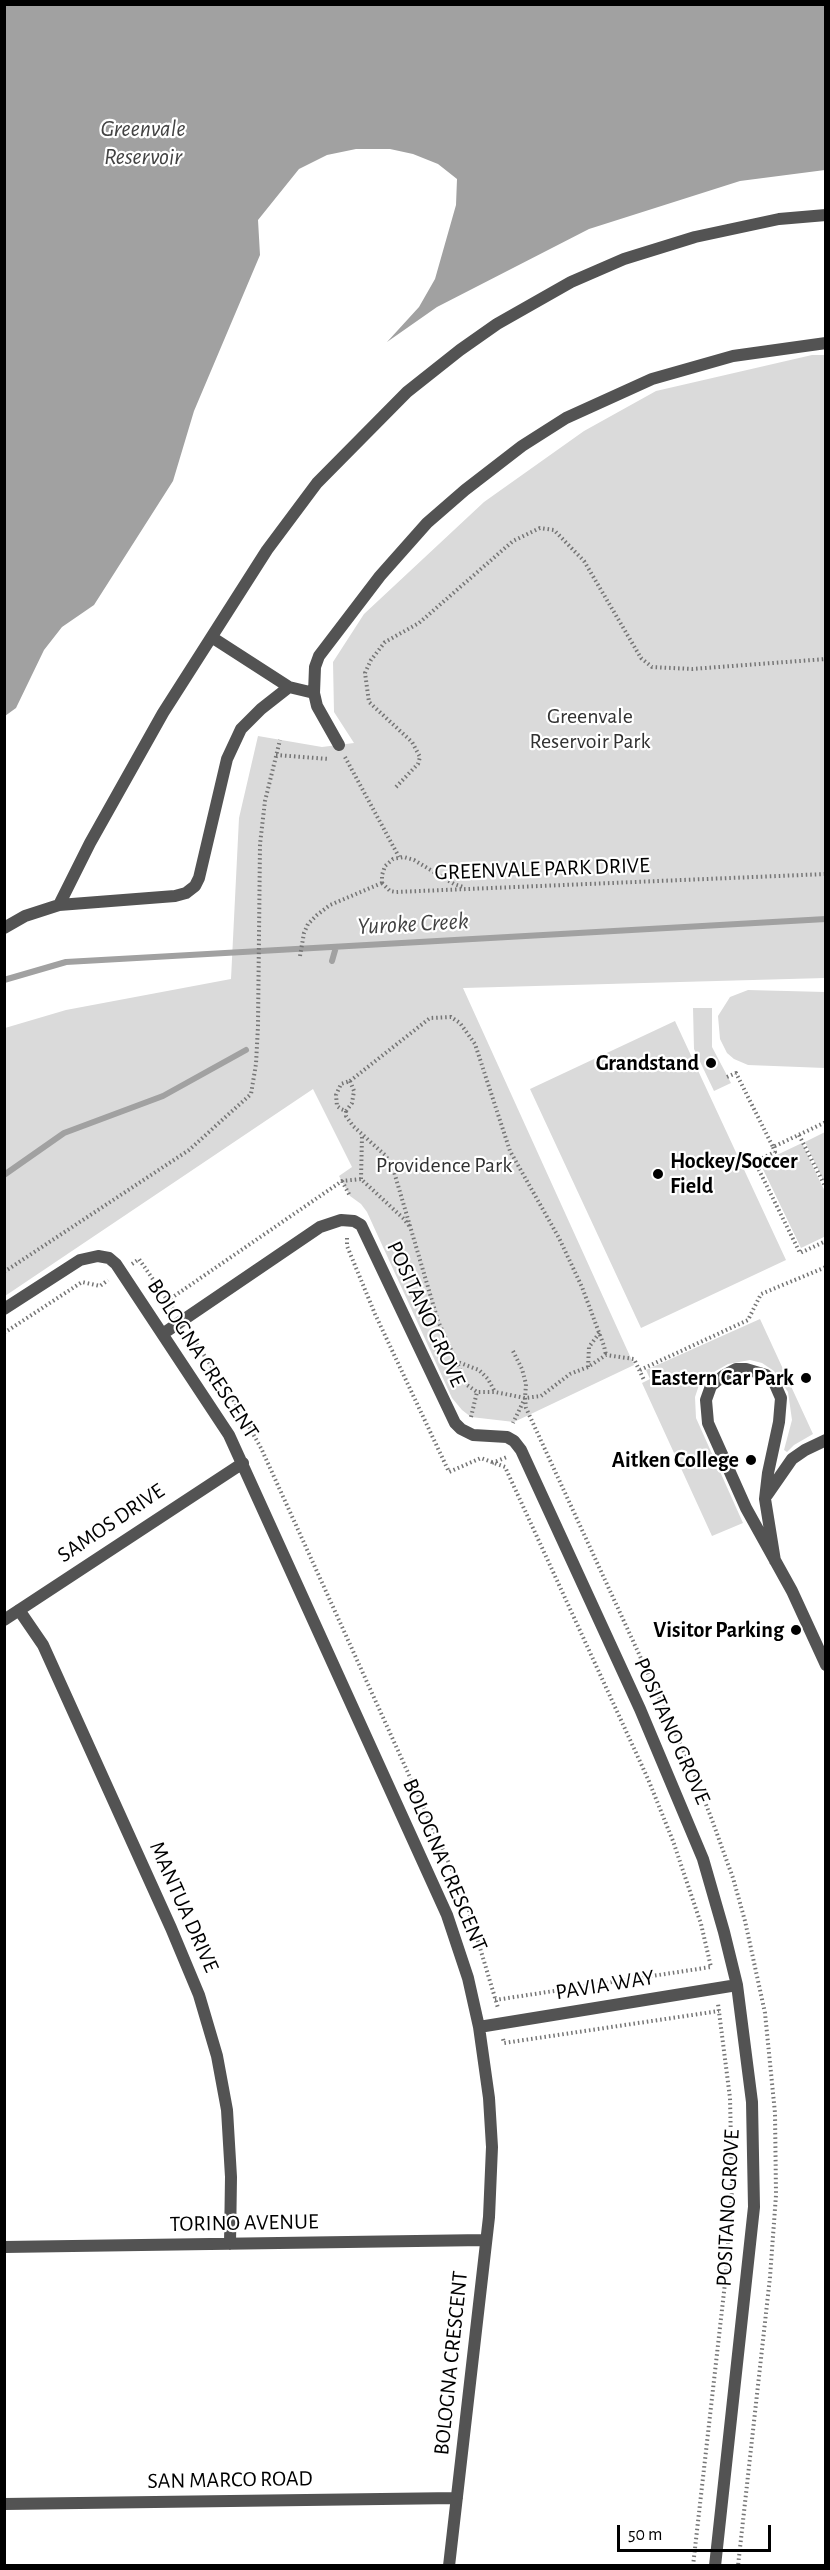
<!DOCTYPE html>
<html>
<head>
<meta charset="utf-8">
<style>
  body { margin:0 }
  #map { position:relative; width:830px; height:2570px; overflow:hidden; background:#fff; font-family:"Alegreya Sans",sans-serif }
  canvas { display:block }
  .frame { position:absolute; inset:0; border:6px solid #000; pointer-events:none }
  .scale { position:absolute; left:617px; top:2525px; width:154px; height:27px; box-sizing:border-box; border:3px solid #000; border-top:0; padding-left:8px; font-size:18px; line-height:21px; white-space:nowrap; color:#000; -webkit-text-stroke:4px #fff; paint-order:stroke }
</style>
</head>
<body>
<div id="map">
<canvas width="830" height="2570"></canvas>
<div class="frame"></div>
<div class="scale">50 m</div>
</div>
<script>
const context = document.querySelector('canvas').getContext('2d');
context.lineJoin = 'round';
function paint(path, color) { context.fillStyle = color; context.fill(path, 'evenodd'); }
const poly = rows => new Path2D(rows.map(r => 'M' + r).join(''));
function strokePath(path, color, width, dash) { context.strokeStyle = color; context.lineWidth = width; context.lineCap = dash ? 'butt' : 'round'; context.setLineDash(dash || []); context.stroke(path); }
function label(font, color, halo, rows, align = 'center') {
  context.font = font + ' "Alegreya Sans",sans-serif'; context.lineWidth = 4.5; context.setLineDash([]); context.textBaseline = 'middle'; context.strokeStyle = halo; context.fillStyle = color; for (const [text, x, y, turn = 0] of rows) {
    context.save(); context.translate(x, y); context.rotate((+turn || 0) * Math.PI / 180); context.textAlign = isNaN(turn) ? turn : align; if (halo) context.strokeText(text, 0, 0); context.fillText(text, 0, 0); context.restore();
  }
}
const green = poly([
  [812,355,825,355,825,978,463,988,634,1365,514,1422,471,1417,462,1410,452,1398,367,1212,361,1204,350,1196,339,1176,352,1167,313,1089,5,1296,5,1028,66,1010,231,979,239,818,258,736,322,747,354,743,334,712,333,662,364,614,484,502,584,431,656,391],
  [748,990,825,992,825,1068,748,1065,734,1059,727,1053,720,1039,718,1016,730,997],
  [693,1008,712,1008,712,1047,731,1083,714,1091,694,1049],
  [675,1021,786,1260,641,1328,530,1089],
  [825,1132,825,1184,805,1142],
  [802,1143,825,1192,826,1236,801,1248,760,1163],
  [760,1319,813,1434,794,1445,787,1452,784,1450,792,1420,788,1392,774,1371,762,1363,750,1360,728,1364,707,1376,699,1385,695,1397,696,1418,743,1523,712,1536,642,1383,650,1379,646,1370]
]);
const water = poly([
  [5,4,825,5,825,170,740,181,589,229,437,307,387,342,419,307,435,279,456,205,457,179,438,164,413,154,390,149,356,149,327,155,299,169,258,220,260,255,194,411,173,481,94,605,62,627,44,650,16,708,5,716]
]);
const stream = poly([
  [332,961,336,947],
  [4,980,66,962,826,919],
  [4,1175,64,1133,163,1096,246,1050]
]);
const path = poly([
  [276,755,329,759],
  [345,757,399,857],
  [396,787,418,764,420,757,412,742,369,702,365,673,371,660,385,642,419,623,513,541,540,528,554,530,584,561,641,658,652,667,692,669,826,659],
  [382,883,390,891,396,892,826,874],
  [382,883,382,875,385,866,393,859,404,857,414,860,454,884,463,887],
  [300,956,304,933,308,924,317,915,330,905,382,883],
  [727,1077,736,1073,773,1147,826,1122],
  [350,1081,430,1018,451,1017,460,1023,475,1044,510,1151,559,1238,582,1287,604,1346,606,1355],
  [350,1081,354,1091,352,1103,346,1111,341,1109,337,1106,336,1095,341,1084,350,1081],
  [346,1111,346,1116,353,1126,385,1155,392,1165,438,1321,467,1385,477,1392,495,1392,525,1398,541,1396,570,1374,588,1367,606,1355,634,1359,644,1380],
  [799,1135,826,1188],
  [773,1147,775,1152,755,1162,800,1253,826,1241],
  [361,1179,362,1136],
  [342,1181,350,1196],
  [347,1238,347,1246,375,1314,449,1472,481,1458,505,1467,648,1779,673,1841,701,1924,711,1967,495,2000],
  [132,1264,139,1259,174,1310],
  [4,1272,189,1150,251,1094,256,1064,258,1026,260,844,265,801,280,740],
  [167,1301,342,1181,361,1179,404,1219,410,1227],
  [189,1332,239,1409,261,1448,324,1587,466,1901,498,2008],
  [4,1333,82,1282,100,1286,108,1280],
  [513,1351,522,1369,526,1384,525,1398,513,1423],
  [455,1361,479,1370,488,1379,495,1392],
  [588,1367,589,1347,600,1332],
  [640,1370,748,1320,761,1294,826,1267],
  [525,1398,526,1408,695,1776,712,1820,733,1878,745,1921,765,2013,775,2113,776,2195,770,2277,738,2566],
  [471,1417,477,1392],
  [492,1463,507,1457],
  [503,2039,504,2043,719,2011],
  [693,2566,725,2283,732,2189,730,2098,718,2004]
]);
const service = poly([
  [213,638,289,687,314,693],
  [339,745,317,706,314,693,315,667,319,656,380,576,427,523,465,490,522,446,566,418,652,379,733,356,826,343],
  [59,905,90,843,163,713,267,550,317,483,407,392,460,350,497,324,571,282,624,259,695,237,779,219,826,215],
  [4,928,25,916,59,905,175,896,186,893,195,886,199,878,227,759,241,729,261,709,289,687],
  [767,1495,792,1459,805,1450,826,1440],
  [775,1561,765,1499,768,1473,779,1422,781,1398,774,1382,766,1375,746,1369,736,1369,723,1376,711,1386,706,1400,708,1423,746,1508,792,1591,826,1665]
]);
const minor = poly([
  [4,1309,80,1260,98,1256,109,1258,116,1264,229,1435,447,1915,468,1978,479,2027,489,2098,492,2147,489,2217,449,2566],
  [164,1333,320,1227,341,1220,354,1221,361,1225,455,1423,461,1429,473,1435,507,1437,514,1441,521,1450,640,1709,703,1859,724,1932,737,1985,752,2102,754,2207,715,2566],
  [19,1610,43,1645,171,1928,199,1995,217,2056,227,2110,231,2177,230,2244],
  [4,1620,243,1463],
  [479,2027,737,1985],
  [4,2247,485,2240],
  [4,2504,457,2498]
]);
const markers = [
  [711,1063,6,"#000"],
  [658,1174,6,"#000"],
  [806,1378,6,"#000"],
  [751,1460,6,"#000"],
  [796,1630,6,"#000"]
];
const parkNames = [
  ["Greenvale",590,716],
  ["Reservoir Park",590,741],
  ["Providence Park",444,1165]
];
const streetNames = [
  ["GREENVALE PARK DRIVE",542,869,-2],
  ["POSITANO GROVE",426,1314,65],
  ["BOLOGNA CRESCENT",203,1359,57],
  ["SAMOS DRIVE",111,1523,-34],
  ["POSITANO GROVE",672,1731,66],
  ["BOLOGNA CRESCENT",445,1865,67],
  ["MANTUA DRIVE",184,1907,66],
  ["PAVIA WAY",605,1985,-9],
  ["POSITANO GROVE",728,2208,-87],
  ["TORINO AVENUE",244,2223,-1],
  ["BOLOGNA CRESCENT",451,2363,-84],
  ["SAN MARCO ROAD",230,2480,-1]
];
const poiNames = [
  ["Grandstand",699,1063],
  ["Hockey/Soccer",670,1161,"left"],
  ["Field",670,1186,"left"],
  ["Eastern Car Park",794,1378],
  ["Aitken College",739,1460],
  ["Visitor Parking",784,1630]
];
const waterNames = [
  ["Greenvale",143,129],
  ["Reservoir",143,157],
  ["Yuroke Creek",413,924,-3]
];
paint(green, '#dadada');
paint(water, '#a1a1a1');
strokePath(stream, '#a1a1a1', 6);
strokePath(path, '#757575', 4, [1.5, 3]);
strokePath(service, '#535353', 12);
strokePath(minor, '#535353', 12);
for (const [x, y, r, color] of markers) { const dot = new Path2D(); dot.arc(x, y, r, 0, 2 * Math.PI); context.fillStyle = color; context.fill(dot); strokePath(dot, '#fff', 2); }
label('22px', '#313131', '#fff', parkNames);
label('22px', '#000', '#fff', streetNames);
label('bold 22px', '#000', '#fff', poiNames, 'right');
label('italic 24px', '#424242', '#fff', waterNames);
</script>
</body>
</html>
